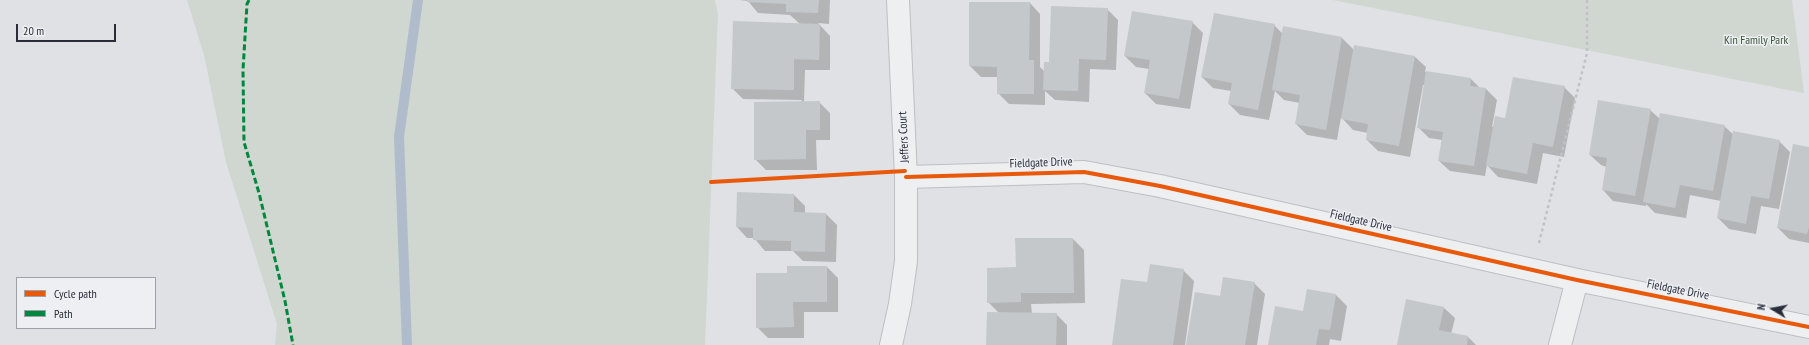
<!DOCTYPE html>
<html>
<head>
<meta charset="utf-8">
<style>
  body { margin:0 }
  #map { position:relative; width:1809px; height:345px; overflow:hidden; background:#dfe1e4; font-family:"PT Sans Narrow",sans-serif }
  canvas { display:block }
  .legend { position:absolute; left:16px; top:277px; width:140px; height:52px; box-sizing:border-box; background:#edeff3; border:1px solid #9fa1a9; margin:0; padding:5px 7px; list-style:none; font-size:12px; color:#292d3a }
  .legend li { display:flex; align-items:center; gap:8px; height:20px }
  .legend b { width:20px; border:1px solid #9fa1a9 }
  .north { position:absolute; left:1753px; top:289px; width:40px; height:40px; -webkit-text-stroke:3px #edeff3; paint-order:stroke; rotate:280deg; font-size:11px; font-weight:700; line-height:16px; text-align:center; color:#292d3a }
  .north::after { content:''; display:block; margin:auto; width:14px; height:18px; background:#292d3a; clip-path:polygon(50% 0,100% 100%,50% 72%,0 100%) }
  .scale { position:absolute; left:16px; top:24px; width:100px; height:18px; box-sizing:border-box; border:2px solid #292d3a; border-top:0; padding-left:5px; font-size:12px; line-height:14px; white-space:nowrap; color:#292d3a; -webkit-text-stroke:3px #edeff3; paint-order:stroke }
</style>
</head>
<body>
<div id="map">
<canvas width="1809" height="345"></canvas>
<ul class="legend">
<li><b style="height:5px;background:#e8590c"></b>Cycle path</li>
<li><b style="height:5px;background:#00873e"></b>Path</li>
</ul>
<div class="north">N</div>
<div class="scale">20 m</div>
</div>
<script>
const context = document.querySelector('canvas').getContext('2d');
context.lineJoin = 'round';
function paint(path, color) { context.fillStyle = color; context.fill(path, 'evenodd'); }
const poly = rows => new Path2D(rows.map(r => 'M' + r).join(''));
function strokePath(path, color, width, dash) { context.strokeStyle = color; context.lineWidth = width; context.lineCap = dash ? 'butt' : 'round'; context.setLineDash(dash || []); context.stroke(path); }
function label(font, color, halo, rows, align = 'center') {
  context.font = font + ' "PT Sans Narrow",sans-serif'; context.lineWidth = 3; context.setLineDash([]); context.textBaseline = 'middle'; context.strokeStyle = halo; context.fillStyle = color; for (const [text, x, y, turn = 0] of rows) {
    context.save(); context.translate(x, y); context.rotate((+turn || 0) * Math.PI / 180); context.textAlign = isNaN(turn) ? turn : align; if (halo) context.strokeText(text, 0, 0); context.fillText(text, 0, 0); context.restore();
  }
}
const green = poly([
  [187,0,715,0,718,14,705,345,275,345,277,324,226,162,204,55],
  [1333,0,1792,0,1804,93]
]);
const shadow = poly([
  [740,0,830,0,829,24,818,23,830,36,830,70,805,70,804,102,819,102,830,113,830,140,816,140,817,170,766,170,755,159,802,100,743,99,732,88,800,24,790,15,758,13,748,1],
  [1030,3,1040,14,1040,67,1044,71,1050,63,1107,9,1118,20,1116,70,1090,69,1089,102,1055,100,1045,91,1045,105,1009,104,998,93,998,77,981,77,970,66],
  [1192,22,1203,33,1190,109,1156,104,1145,93,1149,69,1136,67,1125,56],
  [1274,25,1283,34,1342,38,1354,50,1355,46,1415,57,1426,67,1425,72,1471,79,1480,88,1486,89,1497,100,1492,127,1564,87,1575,98,1564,157,1543,153,1537,184,1498,177,1487,165,1485,176,1450,171,1439,161,1442,140,1429,138,1418,127,1425,85,1423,85,1410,157,1378,151,1367,140,1368,133,1353,130,1341,117,1337,140,1307,135,1296,124,1300,103,1284,100,1275,91,1269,120,1240,115,1229,104,1231,91,1213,88,1202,77],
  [1650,110,1660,119,1724,126,1734,135,1779,141,1790,152,1779,209,1761,206,1756,234,1729,229,1718,218,1721,201,1690,195,1686,218,1655,213,1646,204,1646,206,1613,201,1603,190,1607,167,1601,165,1590,155],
  [1809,148,1809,243,1789,239,1778,228],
  [794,195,805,206,805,213,826,214,837,225,836,262,803,261,793,251,765,251,754,238,747,238,737,227],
  [1016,239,1073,239,1084,250,1085,303,1031,304,1032,314,1056,314,1067,325,1067,345,987,345,999,313,988,302,1017,268],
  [827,267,838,278,838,312,804,312,804,338,768,338,757,327,788,274],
  [1183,270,1194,281,1185,345,1113,345,1148,283],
  [1254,283,1265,294,1257,345,1187,345,1221,297],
  [1336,295,1347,306,1341,341,1330,339,1329,345,1269,345,1304,312],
  [1444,308,1455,318,1451,334,1468,337,1476,345,1398,345]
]);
const stream = poly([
  [407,345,399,137,418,0]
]);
const building = poly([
  [747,0,819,0,818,13,786,12,786,4,747,2],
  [969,2,1030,2,1029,60,1034,60,1034,94,997,94,997,67,969,66],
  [1051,6,1108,8,1106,60,1079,59,1078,91,1043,90,1044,62,1049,62],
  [1132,11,1193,21,1179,99,1144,93,1150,60,1124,56],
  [1214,13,1275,24,1258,110,1228,104,1232,83,1201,77],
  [733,21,820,24,819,60,794,59,794,90,731,89],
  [1283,26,1342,37,1326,130,1295,124,1300,95,1272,90],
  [1354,45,1415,56,1399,146,1366,140,1368,124,1341,119],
  [1426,71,1471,78,1470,86,1486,88,1474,166,1438,161,1443,132,1417,128],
  [1513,77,1565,86,1553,147,1533,143,1527,174,1486,166,1495,116,1505,118],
  [1598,100,1651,109,1635,196,1602,190,1607,158,1589,155],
  [820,101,820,130,806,130,806,159,754,160,754,102],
  [1660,113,1725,125,1713,191,1680,185,1675,208,1643,202],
  [1733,131,1780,140,1769,199,1751,196,1746,224,1717,218],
  [1793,144,1809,147,1809,227,1807,234,1777,228],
  [737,192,794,194,794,212,826,213,825,252,791,251,791,241,753,240,753,228,736,227],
  [1015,238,1073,238,1074,293,1021,293,1021,302,987,303,987,268,1016,267],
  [1150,264,1184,269,1173,345,1112,345,1121,279,1147,282],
  [787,266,827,266,827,302,793,302,794,327,756,328,756,273,787,273],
  [1223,277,1255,282,1245,345,1186,345,1195,292,1220,296],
  [1307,289,1336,294,1330,330,1319,329,1316,345,1268,345,1275,306,1303,311],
  [1406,299,1444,307,1439,330,1468,336,1467,345,1397,345],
  [987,312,1057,313,1056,345,986,345]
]);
const path = poly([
  [1539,243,1587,53,1587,0]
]);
const street = poly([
  [906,177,1084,172,1160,186,1577,280,1809,327],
  [891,345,900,304,906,261,906,177,898,0],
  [1560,345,1577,280]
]);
const quiet = poly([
  [249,0,247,4,243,70,244,142,259,193,285,301,293,345]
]);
const cycleway = poly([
  [906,177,1084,172,1160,186,1577,280,1809,327],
  [711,182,905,171]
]);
const parkNames = [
  ["Kin Family Park",1756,41]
];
const streetNames = [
  ["Jeffers Court",904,137,-93],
  ["Fieldgate Drive",1041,163,-2],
  ["Fieldgate Drive",1361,221,13],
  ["Fieldgate Drive",1678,290,11]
];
paint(green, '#cfd7d0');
paint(shadow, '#0003');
strokePath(stream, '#b0bbcc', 10);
paint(building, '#c5c8cb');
strokePath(street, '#bdbfc2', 24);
strokePath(path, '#c1c2c6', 2.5, [3, 3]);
strokePath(street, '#eeeff1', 22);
strokePath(quiet, '#00873e', 3, [6, 3]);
strokePath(cycleway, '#e8590c', 4);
label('12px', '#3a5438', '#edeff3', parkNames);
label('12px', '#292d3a', '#edeff3', streetNames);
</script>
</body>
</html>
